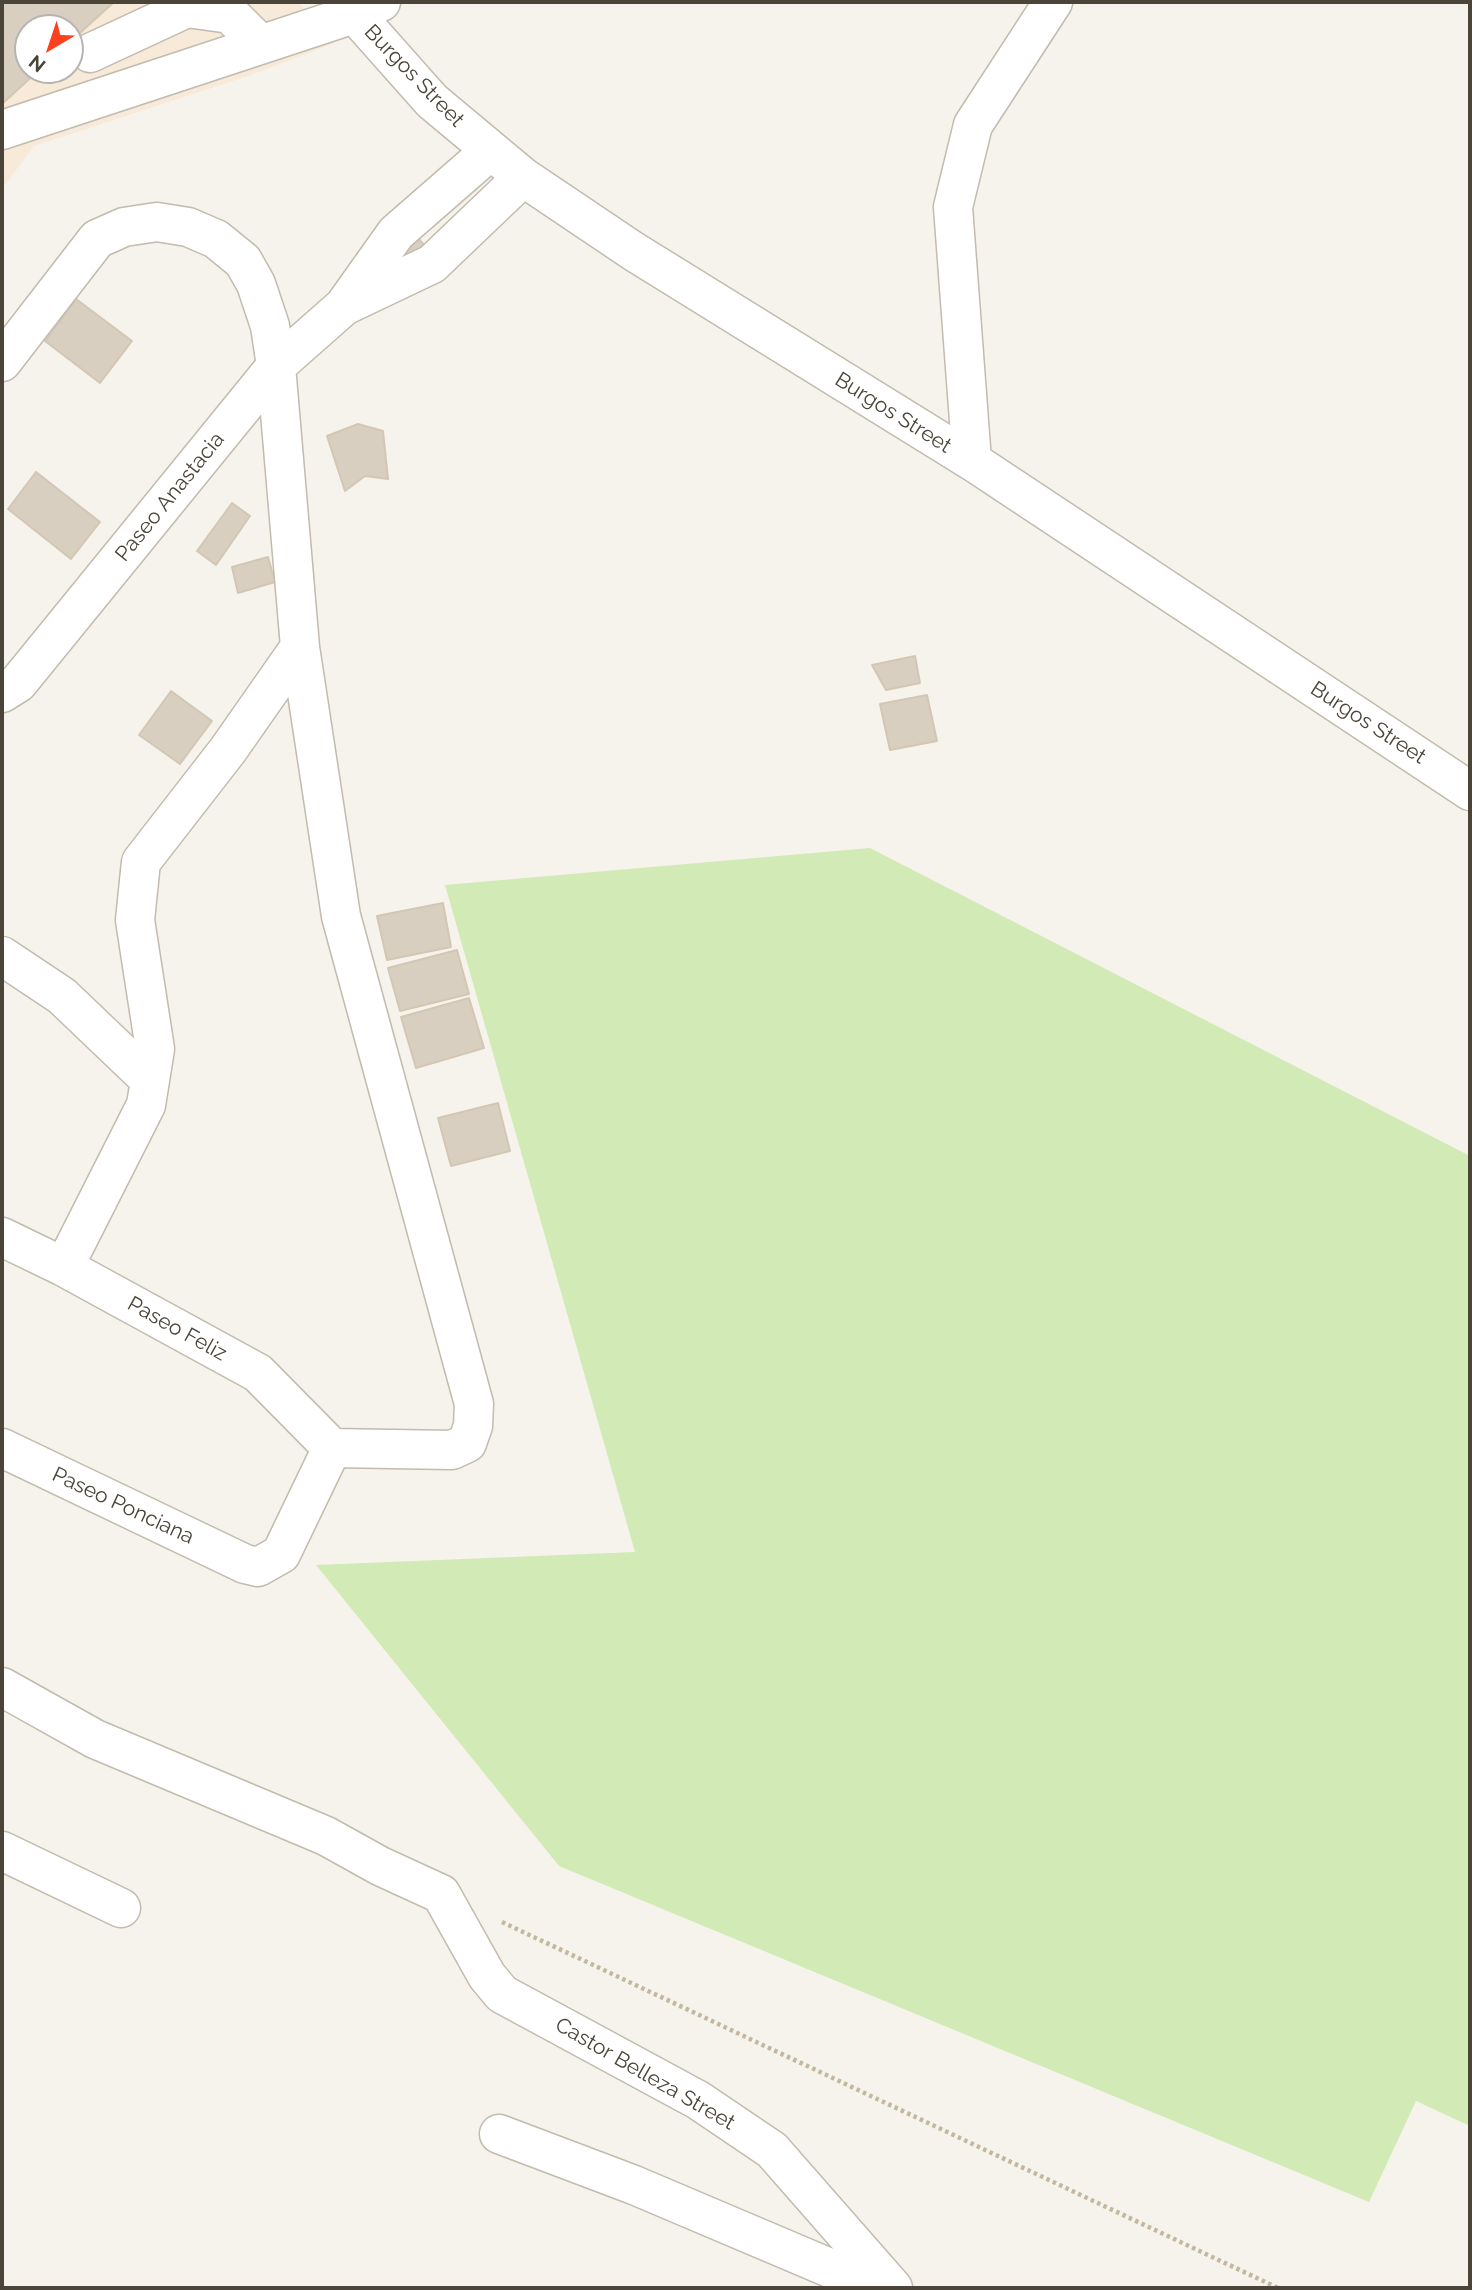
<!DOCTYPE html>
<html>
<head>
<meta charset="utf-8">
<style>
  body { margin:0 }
  #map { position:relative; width:1472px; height:2290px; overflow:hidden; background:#f6f3ec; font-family:Raleway,sans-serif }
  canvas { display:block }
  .frame { position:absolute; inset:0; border:4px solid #4b4439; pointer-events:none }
  .north { position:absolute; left:14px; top:14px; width:70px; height:70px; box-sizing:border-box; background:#fff; border:2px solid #b7b4b0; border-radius:50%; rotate:219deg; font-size:19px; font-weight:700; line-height:28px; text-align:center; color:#4b4439 }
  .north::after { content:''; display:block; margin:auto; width:24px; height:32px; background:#fc3f1d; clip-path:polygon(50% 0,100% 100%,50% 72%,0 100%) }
</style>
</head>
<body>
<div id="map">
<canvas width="1472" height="2290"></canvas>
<div class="frame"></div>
<div class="north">N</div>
</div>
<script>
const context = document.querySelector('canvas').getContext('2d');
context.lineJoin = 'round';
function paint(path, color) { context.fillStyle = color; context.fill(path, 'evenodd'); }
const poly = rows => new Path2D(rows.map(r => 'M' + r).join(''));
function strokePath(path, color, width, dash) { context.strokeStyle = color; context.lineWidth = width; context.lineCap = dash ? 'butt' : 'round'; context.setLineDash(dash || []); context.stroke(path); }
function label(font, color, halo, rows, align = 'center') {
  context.font = font + ' Raleway,sans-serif'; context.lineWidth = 5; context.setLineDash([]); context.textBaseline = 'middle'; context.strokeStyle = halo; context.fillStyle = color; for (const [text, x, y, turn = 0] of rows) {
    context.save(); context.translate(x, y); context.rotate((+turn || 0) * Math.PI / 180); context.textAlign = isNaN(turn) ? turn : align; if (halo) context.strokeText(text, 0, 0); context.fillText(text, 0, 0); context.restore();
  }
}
const commercial = poly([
  [2,2,298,2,335,43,248,76,34,146,2,189],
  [28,28,70,28,70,70,28,70]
]);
const green = poly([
  [870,848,1470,1156,1470,2126,1416,2101,1369,2202,559,1866,316,1565,635,1552,445,885]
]);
const building = poly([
  [2,2,114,2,70,42,70,28,28,28,28,70,39,70,2,104,2,2],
  [413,233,429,250,408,270,393,253,413,233],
  [76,299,132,341,100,383,45,341,76,299],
  [358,424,383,431,388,479,365,476,345,491,327,436,358,424],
  [36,472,100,522,71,559,8,509,36,472],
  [232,503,250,516,216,565,197,551,232,503],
  [268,557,275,582,238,593,232,567,268,557],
  [915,656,920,683,886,690,872,665,915,656],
  [171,691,212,721,180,764,139,735,171,691],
  [927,695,937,741,890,750,880,704,927,695],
  [443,903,451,947,387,960,377,916,443,903],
  [457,950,469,994,400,1011,388,968,457,950],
  [469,998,484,1048,416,1068,401,1017,469,998],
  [498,1103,510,1151,451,1166,438,1118,498,1103]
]);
const path = poly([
  [502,1922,1278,2288]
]);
const minor = poly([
  [344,2,432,101,523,177,633,251,972,461,1470,791],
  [90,53,187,8,230,14,260,44],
  [2,130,354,14,381,2],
  [346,305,432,264,523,177],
  [2,362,97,239,124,227,157,222,188,227,216,239,243,261,256,284,270,326,276,366,300,647,341,916,474,1404,473,1426,467,1443,452,1450,332,1448,281,1554,258,1567,245,1564,2,1448],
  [972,461,953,207,973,125,1053,2],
  [2,693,18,683,276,366,344,306,396,233,490,151],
  [2,956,62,996,150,1080],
  [2,1237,64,1267,258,1373,332,1448],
  [64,1267,146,1105,155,1049,135,920,141,862,228,750,300,647],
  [2,1687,95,1739,326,1836,380,1866,441,1894,487,1976,502,1994,698,2100,772,2150,893,2288],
  [2,1851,121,1908],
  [499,2134,634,2185,877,2288]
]);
const streetNames = [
  ["Burgos Street",414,76,46],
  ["Burgos Street",893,413,32],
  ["Paseo Anastacia",170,497,-51],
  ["Burgos Street",1368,723,33],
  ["Paseo Feliz",177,1329,29],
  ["Paseo Ponciana",123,1506,25],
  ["Castor Belleza Street",645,2074,30]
];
paint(commercial, '#f7ead8');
paint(green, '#d2eab5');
paint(building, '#d8cfc1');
strokePath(building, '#d3c7b4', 2);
strokePath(minor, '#c2bbae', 41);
strokePath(path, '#c4b79f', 4.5, [3.5, 3.5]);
strokePath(minor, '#fff', 38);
label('21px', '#4b4439', '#fff', streetNames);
</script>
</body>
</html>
